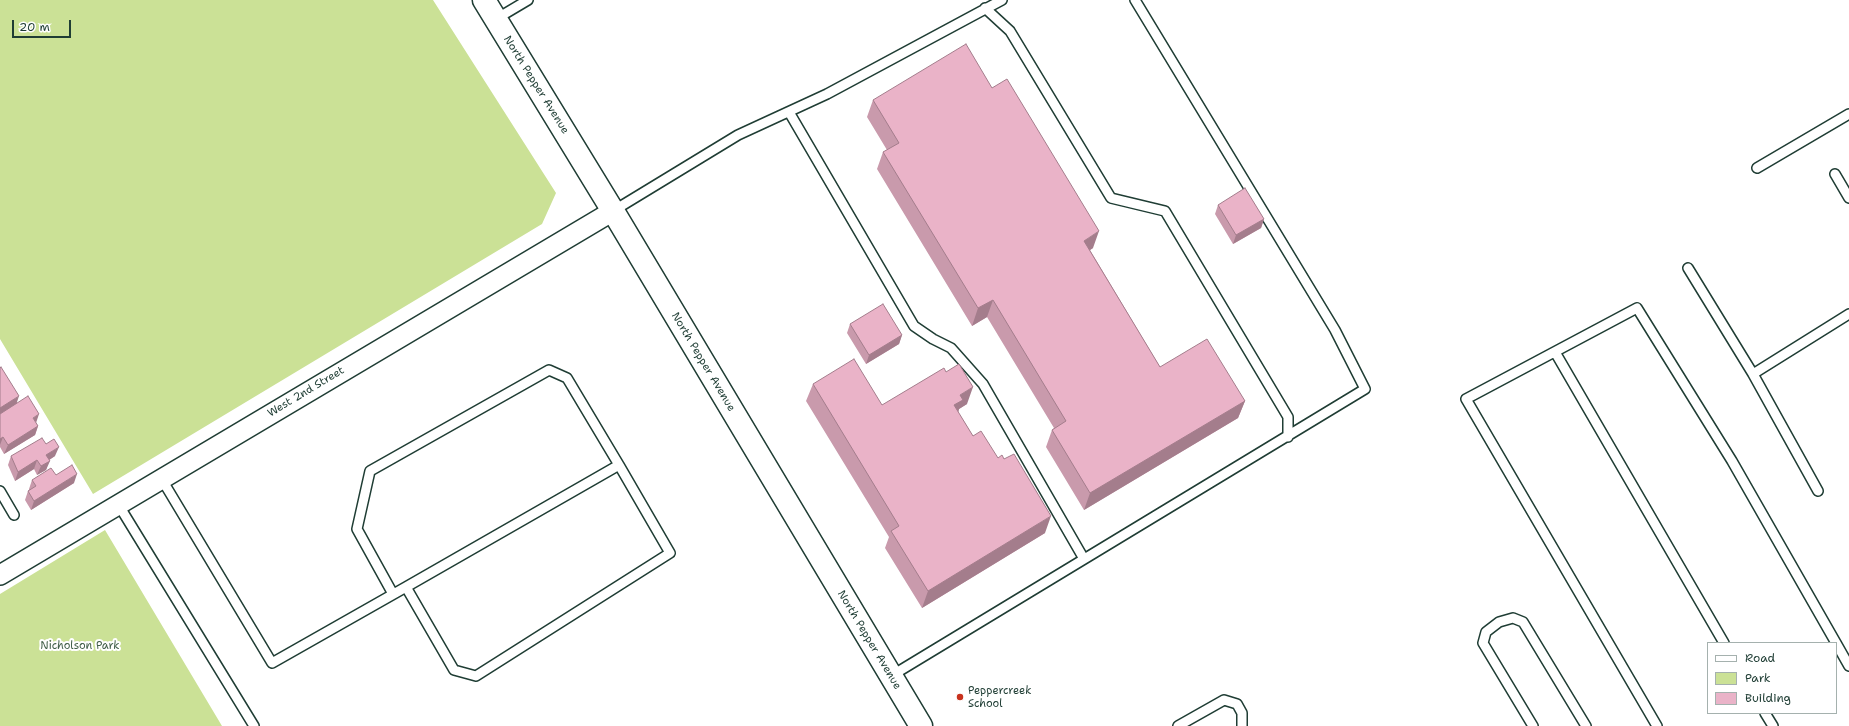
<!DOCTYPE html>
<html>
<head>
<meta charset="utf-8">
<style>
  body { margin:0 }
  #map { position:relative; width:1849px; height:726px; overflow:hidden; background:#fff; font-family:"Shantell Sans",sans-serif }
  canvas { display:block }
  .legend { position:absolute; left:1707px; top:642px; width:130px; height:72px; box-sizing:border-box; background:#fff; border:1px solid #a5b1ae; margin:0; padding:5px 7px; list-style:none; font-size:12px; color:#1f3d34 }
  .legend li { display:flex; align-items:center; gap:8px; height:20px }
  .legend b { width:20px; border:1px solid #a5b1ae }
  .scale { position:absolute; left:12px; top:20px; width:59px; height:18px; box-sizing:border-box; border:2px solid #1f3d34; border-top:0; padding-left:5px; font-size:12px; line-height:14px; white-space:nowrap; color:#1f3d34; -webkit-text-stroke:3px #fff; paint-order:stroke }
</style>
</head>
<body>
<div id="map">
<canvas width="1849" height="726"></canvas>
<ul class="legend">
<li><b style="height:5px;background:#fff"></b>Road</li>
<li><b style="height:11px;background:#cbe196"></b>Park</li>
<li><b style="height:11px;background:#eab3c8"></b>Building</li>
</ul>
<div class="scale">20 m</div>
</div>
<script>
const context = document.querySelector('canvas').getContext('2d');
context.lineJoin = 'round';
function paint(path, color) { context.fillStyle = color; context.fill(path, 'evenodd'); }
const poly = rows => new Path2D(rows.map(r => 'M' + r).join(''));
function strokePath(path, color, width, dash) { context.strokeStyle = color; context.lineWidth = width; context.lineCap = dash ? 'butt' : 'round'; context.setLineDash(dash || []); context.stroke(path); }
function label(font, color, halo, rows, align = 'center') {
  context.font = font + ' "Shantell Sans",sans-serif'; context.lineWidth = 4; context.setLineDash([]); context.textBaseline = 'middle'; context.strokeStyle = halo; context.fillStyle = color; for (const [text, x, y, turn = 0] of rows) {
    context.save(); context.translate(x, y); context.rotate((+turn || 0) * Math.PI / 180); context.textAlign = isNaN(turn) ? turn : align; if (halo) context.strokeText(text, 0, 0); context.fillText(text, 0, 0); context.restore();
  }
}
const green = poly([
  [0,0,433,0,556,193,542,224,93,494,0,339],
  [105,530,222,726,0,726,0,594]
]);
const lane = poly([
  [985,8,1010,31,1111,198,1165,211,1288,417,1288,437],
  [496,19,528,0],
  [789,112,914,326,933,339,951,348,983,384,1084,559],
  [1757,168,1849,114],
  [1835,174,1849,198],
  [613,211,738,135,827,94,1002,0],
  [1688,268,1753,374],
  [1555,352,1724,643],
  [161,478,272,663,406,587,619,465,670,553,476,676,454,670,406,587],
  [0,491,14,515],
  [1818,491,1753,374,1849,314],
  [118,504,254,726],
  [393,594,357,529,370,471,549,370,567,378,619,465],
  [1836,643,1849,666],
  [891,676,1365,389,1335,330,1135,0],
  [1765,713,1773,726],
  [1178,726,1224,700,1237,704,1242,713,1242,726],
  [1533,726,1483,643,1486,632,1499,622,1513,618,1523,622,1586,726],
  [1657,726,1466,399,1637,308,1732,461,1836,643]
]);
const street = poly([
  [0,575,613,211]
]);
const secondary = poly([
  [484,0,613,211,921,726]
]);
const wall = poly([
  [992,88,1093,248,1090,250,1160,367,1245,401,1238,418,1084,510,1046,447,1052,430,1054,428,987,317,972,326,877,169,883,152,887,150,867,117,873,100],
  [1218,205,1264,219,1261,228,1233,244,1215,214],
  [850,324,902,335,899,344,866,364,847,333],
  [0,368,17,403,36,423,38,426,35,435,4,454,0,447],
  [813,384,882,405,967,404,959,409,958,412,973,436,1045,533,922,608,885,548,889,537,806,401],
  [46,444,55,456,49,460,46,470,37,475,34,469,15,481,8,465,11,456],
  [56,475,74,483,31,510,25,500,28,491,29,490,29,489,32,480]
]);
const shadedWall = poly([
  [1264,219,1261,228,1233,244,1236,235],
  [1099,231,1093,248,1078,258,1084,241],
  [993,300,987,317,972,326,978,308],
  [902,335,899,344,866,364,869,355],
  [973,387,967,404,959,409,957,417,954,405,960,395],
  [19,396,16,405,0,415,0,408],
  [1245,401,1238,418,1084,510,1090,493],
  [39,414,36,423,33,418],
  [38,426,35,435,4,454,8,445],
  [3,437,0,445,0,439],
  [59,447,55,456,43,464,46,455],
  [37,460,34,469,15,481,18,472],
  [50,461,46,470,37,475,41,466],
  [77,474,74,483,31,510,34,501],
  [1051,516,1045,533,922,608,928,591]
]);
const building = poly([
  [966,44,992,88,1007,79,1099,231,1084,241,1160,367,1207,339,1245,401,1090,493,1052,430,1066,421,993,300,978,308,883,152,899,143,873,100,966,44],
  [1245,188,1264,219,1236,235,1218,205,1245,188],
  [883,304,902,335,869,355,850,324,883,304],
  [854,359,882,405,944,368,946,372,959,364,973,387,960,395,963,400,954,405,973,436,981,431,998,458,1002,455,1004,459,1014,454,1051,516,928,591,891,531,899,526,813,384,854,359],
  [1,367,19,396,0,408,0,368,1,367],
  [28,396,39,414,33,418,38,426,8,445,3,437,0,439,0,414,28,396],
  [42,438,46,444,54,439,59,447,46,455,50,461,41,466,37,460,18,472,11,456,42,438],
  [72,465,77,474,34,501,28,491,36,486,32,480,51,468,56,475,72,465]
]);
const markers = [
  [960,697,4,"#c8321e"]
];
const streetNames = [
  ["North Pepper Avenue",536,85,58],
  ["North Pepper Avenue",703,362,59],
  ["West 2nd Street",306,392,-31],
  ["North Pepper Avenue",869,640,59]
];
const parkNames = [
  ["Nicholson Park",80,646]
];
const poiNames = [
  ["Peppercreek",968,691],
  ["School",968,704]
];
paint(green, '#cbe196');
strokePath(lane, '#1f3d34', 12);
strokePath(street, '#1f3d34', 22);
strokePath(secondary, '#1f3d34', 25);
strokePath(lane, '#fff', 9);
strokePath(street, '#fff', 19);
strokePath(secondary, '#fff', 22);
paint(wall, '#c99aac');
paint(shadedWall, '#a47d8c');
paint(building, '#eab3c8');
strokePath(building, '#a47d8c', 1);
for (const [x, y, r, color] of markers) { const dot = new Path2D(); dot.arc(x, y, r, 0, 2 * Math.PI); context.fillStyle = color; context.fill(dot); strokePath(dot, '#fff', 1.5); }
label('11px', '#1f3d34', '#fff', streetNames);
label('11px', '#415e48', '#fff', parkNames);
label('11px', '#1f3d34', '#fff', poiNames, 'left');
</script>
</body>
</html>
